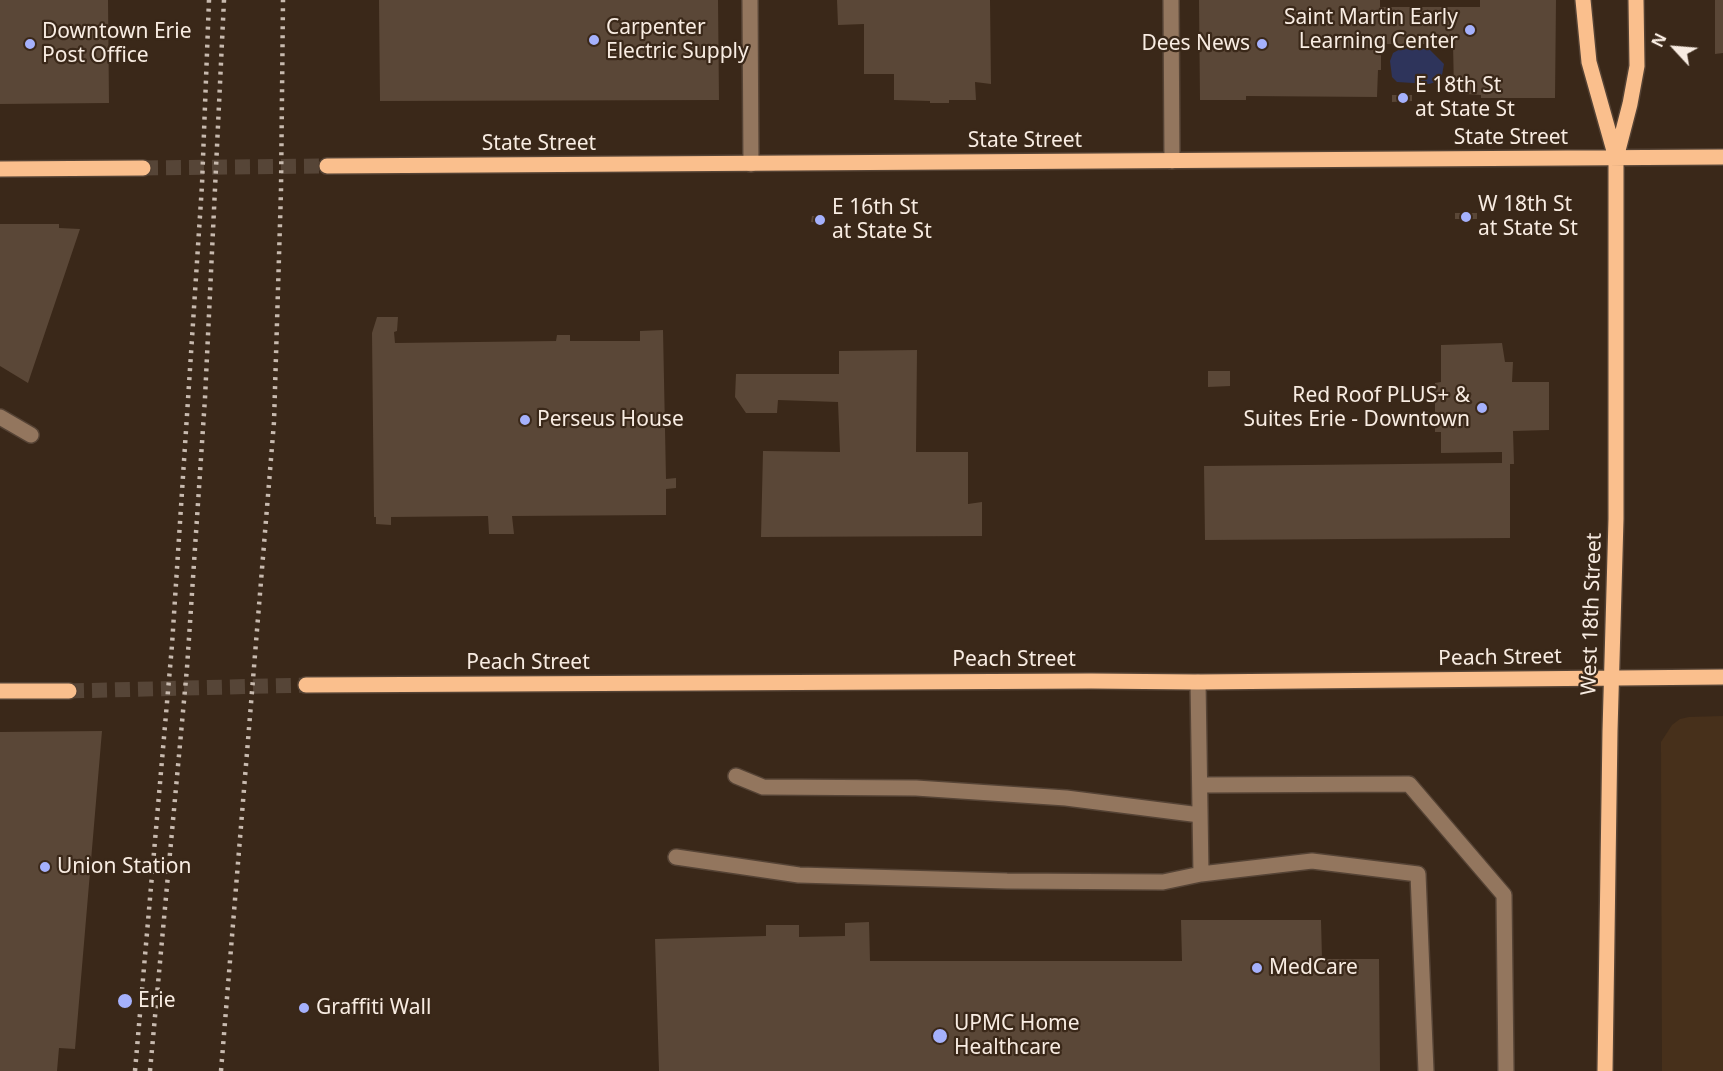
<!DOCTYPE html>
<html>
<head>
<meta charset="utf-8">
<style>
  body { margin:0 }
  #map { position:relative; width:1723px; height:1071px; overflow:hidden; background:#3a2819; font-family:"Noto Sans",sans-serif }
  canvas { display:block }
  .north { position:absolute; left:1645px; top:18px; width:60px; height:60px; -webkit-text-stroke:4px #3a2819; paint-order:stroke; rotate:296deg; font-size:16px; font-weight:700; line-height:24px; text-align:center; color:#f8ece2 }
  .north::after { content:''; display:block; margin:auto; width:21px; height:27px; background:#f8ece2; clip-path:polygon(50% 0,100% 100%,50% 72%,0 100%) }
</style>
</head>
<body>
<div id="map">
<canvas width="1723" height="1071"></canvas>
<div class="north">N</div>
</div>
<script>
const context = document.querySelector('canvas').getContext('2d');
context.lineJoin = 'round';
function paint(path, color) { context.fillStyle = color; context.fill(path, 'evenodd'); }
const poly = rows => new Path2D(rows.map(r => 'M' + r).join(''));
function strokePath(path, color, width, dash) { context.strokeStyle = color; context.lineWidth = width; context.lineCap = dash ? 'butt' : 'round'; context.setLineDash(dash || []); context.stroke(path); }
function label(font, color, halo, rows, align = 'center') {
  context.font = font + ' "Noto Sans",sans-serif'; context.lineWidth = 4.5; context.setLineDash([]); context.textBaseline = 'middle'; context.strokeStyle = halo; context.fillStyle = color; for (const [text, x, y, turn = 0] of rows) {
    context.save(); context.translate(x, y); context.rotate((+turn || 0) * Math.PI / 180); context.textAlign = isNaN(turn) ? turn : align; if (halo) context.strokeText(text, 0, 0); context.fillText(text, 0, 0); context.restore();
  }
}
const built = poly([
  [1723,716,1723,1071,1662,1071,1661,742,1672,725,1680,719,1689,717]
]);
const green = poly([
  [1402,48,1429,49,1444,64,1442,75,1436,82,1429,84,1397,82,1392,77,1390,61,1393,53]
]);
const building = poly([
  [0,0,108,0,109,103,0,104],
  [379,0,718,0,719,100,380,101],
  [837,0,990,0,991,84,975,82,976,100,949,100,949,103,930,103,930,101,894,100,894,74,864,74,864,24,838,25],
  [1199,0,1380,0,1380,7,1480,7,1480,0,1556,0,1555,98,1481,98,1481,95,1464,94,1464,90,1454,90,1453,44,1381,44,1381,70,1378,70,1377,97,1246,96,1246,100,1200,100],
  [1715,0,1723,0,1723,53,1715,54],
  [1392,95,1412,95,1412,101,1392,102],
  [1455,213,1477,213,1477,219,1455,219],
  [812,216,826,216,826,223,811,222],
  [0,224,59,224,59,228,80,229,28,383,0,366],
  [377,317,398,317,397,331,394,332,395,343,556,341,557,335,570,335,570,341,640,341,640,331,663,330,666,479,676,478,676,488,666,489,666,515,512,516,514,534,489,534,488,516,391,517,391,525,376,524,376,517,374,517,372,333],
  [1502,343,1505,362,1513,362,1512,382,1549,382,1549,430,1513,431,1514,464,1510,464,1510,538,1205,540,1204,466,1502,463,1502,452,1441,453,1441,432,1435,432,1435,383,1441,382,1441,345],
  [917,350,916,452,968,452,968,504,982,502,982,536,761,537,763,451,840,452,838,402,778,400,777,413,746,413,735,397,736,374,839,374,839,351],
  [1208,371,1230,371,1230,386,1208,387],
  [102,731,75,1049,59,1048,57,1071,0,1071,0,732],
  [1181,920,1321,920,1322,959,1379,959,1380,1071,659,1071,655,939,766,936,766,925,799,925,799,937,845,936,845,923,869,922,870,961,1182,961]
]);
const majorTunnel = poly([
  [143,168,327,166],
  [69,691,306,685]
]);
const minor = poly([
  [750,0,751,164],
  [1171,0,1172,161],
  [0,417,31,435],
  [1198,682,1201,874,1312,861,1418,874,1426,1071],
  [736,776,763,787,916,788,1066,798,1200,815],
  [1200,785,1409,784,1504,895,1506,1071],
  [676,857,799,875,1007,881,1163,882,1201,874]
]);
const major = poly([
  [1583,0,1589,62,1616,158],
  [327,166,1723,157],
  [0,169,143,168],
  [306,685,1091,681,1198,682,1723,677],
  [0,691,69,691],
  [1605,1071,1610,731,1616,519,1616,158,1630,104,1637,66,1636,0]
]);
const rail = poly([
  [135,1071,172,645,202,185,209,0],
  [150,1071,187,668,205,398,224,0],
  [221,1071,274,422,281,190,283,0]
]);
const markers = [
  [1470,30,6,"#a5b1fc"],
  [594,40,6,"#a5b1fc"],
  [30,44,6,"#a5b1fc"],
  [1262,44,6,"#a5b1fc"],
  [1403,98,6,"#a5b1fc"],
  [1466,217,6,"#a5b1fc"],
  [820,220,6,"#a5b1fc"],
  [1482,408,6,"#a5b1fc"],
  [525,420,6,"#a5b1fc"],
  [45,867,6,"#a5b1fc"],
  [1257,968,6,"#a5b1fc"],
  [125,1001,8,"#a5b1fc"],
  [304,1008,6,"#a5b1fc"],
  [940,1036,8,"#a5b1fc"]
];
const poiNames = [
  ["Saint Martin Early",1458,18,"right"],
  ["Learning Center",1458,42,"right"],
  ["Carpenter",606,28],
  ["Electric Supply",606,52],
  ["Downtown Erie",42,32],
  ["Post Office",42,56],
  ["Dees News",1250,44,"right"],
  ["E 18th St",1415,86],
  ["at State St",1415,110],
  ["W 18th St",1478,205],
  ["at State St",1478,229],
  ["E 16th St",832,208],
  ["at State St",832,232],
  ["Red Roof PLUS+ &",1470,396,"right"],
  ["Suites Erie - Downtown",1470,420,"right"],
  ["Perseus House",537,420],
  ["Union Station",57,867],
  ["MedCare",1269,968],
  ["Erie",138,1001],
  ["Graffiti Wall",316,1008],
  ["UPMC Home",954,1024],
  ["Healthcare",954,1048]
];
const streetNames = [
  ["State Street",1511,138],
  ["State Street",1025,141],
  ["State Street",539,144],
  ["West 18th Street",1592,614,-88],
  ["Peach Street",1500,658,-1],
  ["Peach Street",1014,660],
  ["Peach Street",528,663]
];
paint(built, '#47301b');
paint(green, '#2e345b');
paint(building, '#5a4737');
strokePath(majorTunnel, '#564537', 15, [15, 8]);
strokePath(minor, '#554335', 18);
strokePath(major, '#554335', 18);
strokePath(minor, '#93765e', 15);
strokePath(major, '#fabf8d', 15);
strokePath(rail, '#c8baaf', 4.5, [3, 6]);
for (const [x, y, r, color] of markers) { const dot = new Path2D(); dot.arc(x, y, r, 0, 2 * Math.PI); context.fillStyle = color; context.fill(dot); strokePath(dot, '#3a2819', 2); }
label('21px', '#f8ece2', '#3a2819', poiNames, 'left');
label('21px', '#f8ece2', '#3a2819', streetNames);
</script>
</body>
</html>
